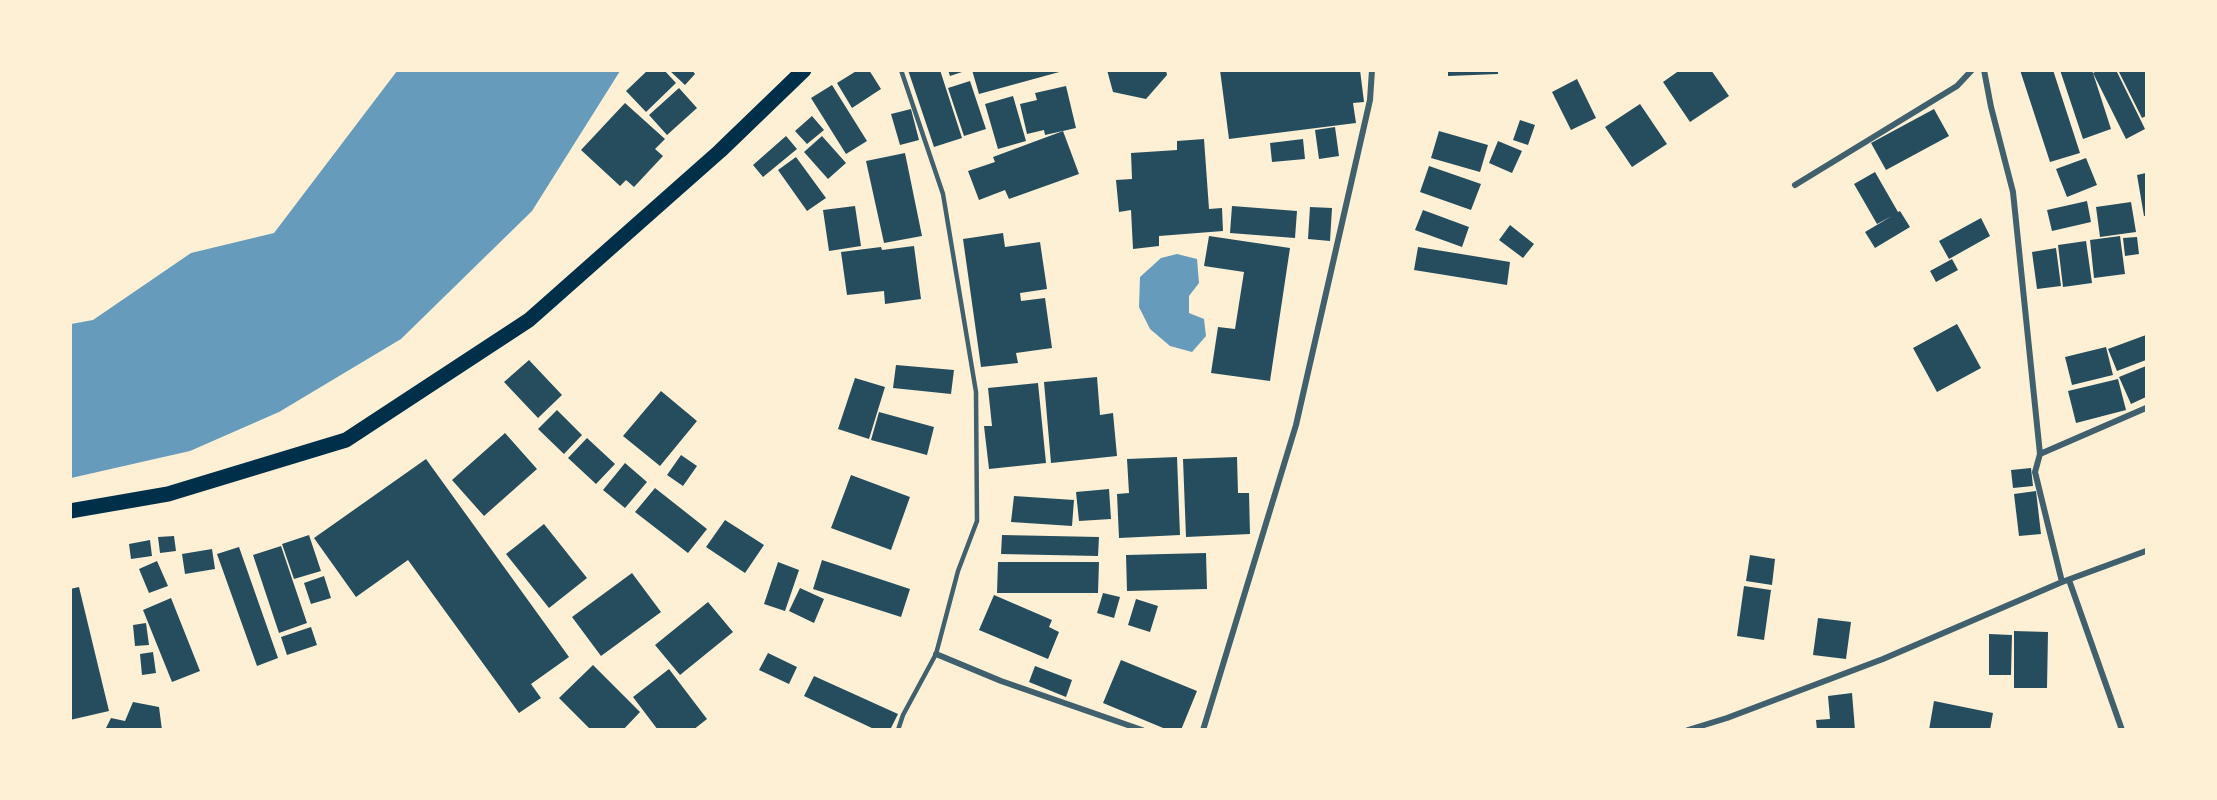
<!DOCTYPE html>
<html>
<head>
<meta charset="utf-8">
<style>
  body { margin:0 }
  #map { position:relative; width:2217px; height:800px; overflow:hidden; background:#fdf0d5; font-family:Quicksand,sans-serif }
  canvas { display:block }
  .frame { position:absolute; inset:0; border:72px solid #fdf0d5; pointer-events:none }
</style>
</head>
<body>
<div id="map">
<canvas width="2217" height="800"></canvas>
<div class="frame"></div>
</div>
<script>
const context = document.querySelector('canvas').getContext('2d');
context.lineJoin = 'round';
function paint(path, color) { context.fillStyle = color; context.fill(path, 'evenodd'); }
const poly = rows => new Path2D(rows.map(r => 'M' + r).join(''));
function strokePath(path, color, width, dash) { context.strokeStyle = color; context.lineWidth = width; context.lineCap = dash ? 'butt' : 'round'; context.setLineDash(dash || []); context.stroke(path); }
const water = poly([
  [397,71,620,71,532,211,401,339,279,412,190,451,71,478,71,324,93,320,191,253,274,233],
  [1177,254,1197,259,1199,283,1189,296,1189,313,1204,319,1206,336,1192,352,1170,346,1150,329,1139,307,1140,277,1161,258]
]);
const building = poly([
  [648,70,664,70,676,83,646,112,626,91],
  [669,70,692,70,695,74,685,85],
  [858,70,869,70,881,89,852,108,837,83],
  [908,70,940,70,962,138,934,147],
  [948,70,965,70,965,71,950,76],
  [972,70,1063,70,1063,71,979,94],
  [1107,70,1166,70,1167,75,1146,99,1113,92],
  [1220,70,1360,70,1364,102,1353,103,1356,123,1229,139],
  [1448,70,1498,70,1498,74,1448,76],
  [1680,70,1711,70,1729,96,1690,122,1663,82],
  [2020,70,2053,70,2080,153,2050,162],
  [2060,70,2092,70,2111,129,2083,139],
  [2099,70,2116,70,2145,129,2126,139,2093,73],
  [2118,70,2145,70,2146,116,2142,118],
  [1577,79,1596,118,1571,130,1552,92],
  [970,81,986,129,964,136,948,88],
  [832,85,867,141,846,154,811,98],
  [1066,86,1076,128,1045,135,1044,130,1027,134,1020,104,1037,100,1035,93],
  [679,88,697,108,667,135,649,115],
  [1013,96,1026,141,998,149,985,104],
  [625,103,665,139,655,149,663,156,634,187,626,180,620,186,581,150],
  [1640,104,1667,144,1632,167,1605,127],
  [911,109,919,140,900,145,891,114],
  [1934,109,1949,136,1886,170,1871,143],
  [812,116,824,130,807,144,795,131],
  [1520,120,1535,125,1528,145,1513,140],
  [1335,127,1339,156,1319,159,1315,130],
  [1063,131,1079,174,1009,199,1005,190,979,200,968,171,995,162,993,157],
  [1439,131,1488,145,1480,172,1431,158],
  [786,136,797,149,763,177,753,165],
  [822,136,846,163,828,179,804,152],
  [1204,139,1209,209,1222,208,1223,231,1159,236,1159,246,1133,249,1131,210,1119,212,1116,180,1132,179,1131,153,1177,150,1177,141],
  [1303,139,1305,159,1272,162,1270,143],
  [1498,141,1522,151,1512,173,1489,163],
  [905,153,922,236,884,243,866,161],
  [796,157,826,198,807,211,778,170],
  [2086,158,2097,185,2067,197,2056,169],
  [1429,166,1481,184,1471,210,1420,192],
  [1875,172,1898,212,1900,211,1910,227,1875,248,1865,232,1892,216,1877,224,1854,184],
  [2146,173,2146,216,2144,216,2137,175],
  [2087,201,2091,222,2052,231,2047,210],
  [2131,202,2136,232,2100,237,2096,207],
  [855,206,861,246,829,251,823,210],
  [1232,206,1297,211,1295,238,1230,233],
  [1310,207,1332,208,1330,241,1308,239],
  [1423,210,1469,227,1462,247,1415,230],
  [1981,218,1990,236,1949,259,1939,241],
  [1510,225,1534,244,1523,258,1499,240],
  [1003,233,1005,247,1040,242,1047,289,1020,293,1021,301,1045,298,1052,348,1016,353,1018,363,981,367,963,239],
  [1209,236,1290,248,1270,381,1211,373,1218,327,1235,329,1244,272,1204,266],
  [2120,236,2125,274,2094,278,2090,240],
  [2137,237,2139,254,2125,256,2123,238],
  [2086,241,2092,283,2063,287,2058,245],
  [914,246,921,299,885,304,884,291,847,295,841,252,881,247,882,250],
  [1418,247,1510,262,1507,285,1414,270],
  [2056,248,2061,286,2037,289,2032,252],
  [1952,259,1958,270,1936,282,1930,271],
  [1957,324,1981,368,1937,392,1913,348],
  [2146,335,2146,360,2117,371,2108,349],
  [2106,347,2113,375,2072,385,2065,357],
  [529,360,562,395,538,418,504,382],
  [896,365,954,370,951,394,893,388],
  [2146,366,2146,397,2131,404,2119,377],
  [1097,377,1100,415,1113,413,1117,456,1051,463,1044,382],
  [855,378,885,387,869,439,838,429],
  [2118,379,2126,410,2076,423,2068,391],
  [1038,383,1046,463,989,469,984,426,992,426,988,388],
  [661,391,697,421,660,466,623,436],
  [557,410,582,435,564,454,538,429],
  [879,412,934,427,927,455,871,440],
  [505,433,537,469,484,516,452,480],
  [587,438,615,464,596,484,568,458],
  [681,455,697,466,683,486,667,475],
  [1177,457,1180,535,1119,538,1117,494,1129,493,1127,459],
  [1237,457,1238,493,1249,493,1250,534,1186,537,1183,459],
  [426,459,569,657,531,684,541,698,519,713,408,560,356,597,314,538],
  [625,463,647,482,625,508,603,490],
  [2031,468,2033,486,2013,488,2011,470],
  [851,475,910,497,891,550,831,528],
  [655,488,707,529,688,553,635,512],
  [1109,489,1111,519,1079,521,1076,492],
  [2036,491,2041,534,2019,536,2014,494],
  [1014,496,1074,500,1072,526,1011,522],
  [725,520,764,545,745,573,706,547],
  [544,524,587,578,549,608,506,554],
  [309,535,321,571,294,579,282,544],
  [1002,535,1099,537,1098,556,1001,554],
  [174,536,176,551,160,553,158,537],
  [150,540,152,556,131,559,129,544],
  [281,546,307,623,279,633,253,555],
  [239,547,278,658,257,666,217,554],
  [212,549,215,569,185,574,182,554],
  [1206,553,1207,589,1127,591,1126,555],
  [1750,555,1775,559,1772,585,1746,581],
  [822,560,910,589,901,617,813,589],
  [157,561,168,586,149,593,139,569],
  [778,562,799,570,785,611,764,604],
  [998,562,1099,562,1098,593,997,593],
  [632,573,661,612,601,656,572,617],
  [324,576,331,598,311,604,304,583],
  [1744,586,1771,590,1764,640,1737,636],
  [79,587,109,711,70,720,70,589],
  [800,588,824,599,814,623,789,611],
  [1103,593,1120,597,1114,618,1097,613],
  [994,595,1052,620,1049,627,1059,632,1048,659,979,630],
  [171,598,200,671,172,682,143,610],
  [1136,599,1158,606,1150,632,1128,625],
  [708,602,733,632,680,675,655,645],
  [1818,618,1851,622,1846,659,1813,655],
  [146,623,149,645,135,646,133,625],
  [311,627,317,645,287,655,281,637],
  [2014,631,2048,632,2047,688,2014,688],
  [1989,634,2012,635,2011,675,1989,675],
  [153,652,156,673,142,675,140,654],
  [768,653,797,667,789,684,759,670],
  [1121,660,1197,691,1181,730,1168,730,1103,703],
  [593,665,640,712,623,730,591,730,559,698],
  [1035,666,1072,680,1066,697,1029,682],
  [669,669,707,719,693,730,658,730,633,697],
  [814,676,898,714,890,730,876,730,804,696],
  [1852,693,1855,730,1817,730,1816,720,1830,719,1828,696],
  [1934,701,1993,713,1990,730,1929,730],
  [133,702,159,707,162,730,105,730,111,718,125,721]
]);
const service = poly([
  [898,730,903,715,936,654,958,571,977,521,976,392,943,194,901,70]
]);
const minor = poly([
  [1984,70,1991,107,2013,192,2040,454,2035,472,2062,582],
  [1795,185,1957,86,1972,70],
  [2040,454,2146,408],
  [2069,580,2122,730],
  [936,654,1001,681,1142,730],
  [1203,730,1296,425,1370,100,1372,70],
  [1688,730,1727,718,1883,659,2062,582,2146,551]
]);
const primary = poly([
  [70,511,168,494,346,440,529,320,720,151,804,70]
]);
paint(water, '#669bbc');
paint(building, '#264d5e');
strokePath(service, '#3f606c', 4.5);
strokePath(minor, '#3f606c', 6);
strokePath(primary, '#003049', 15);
</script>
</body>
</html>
